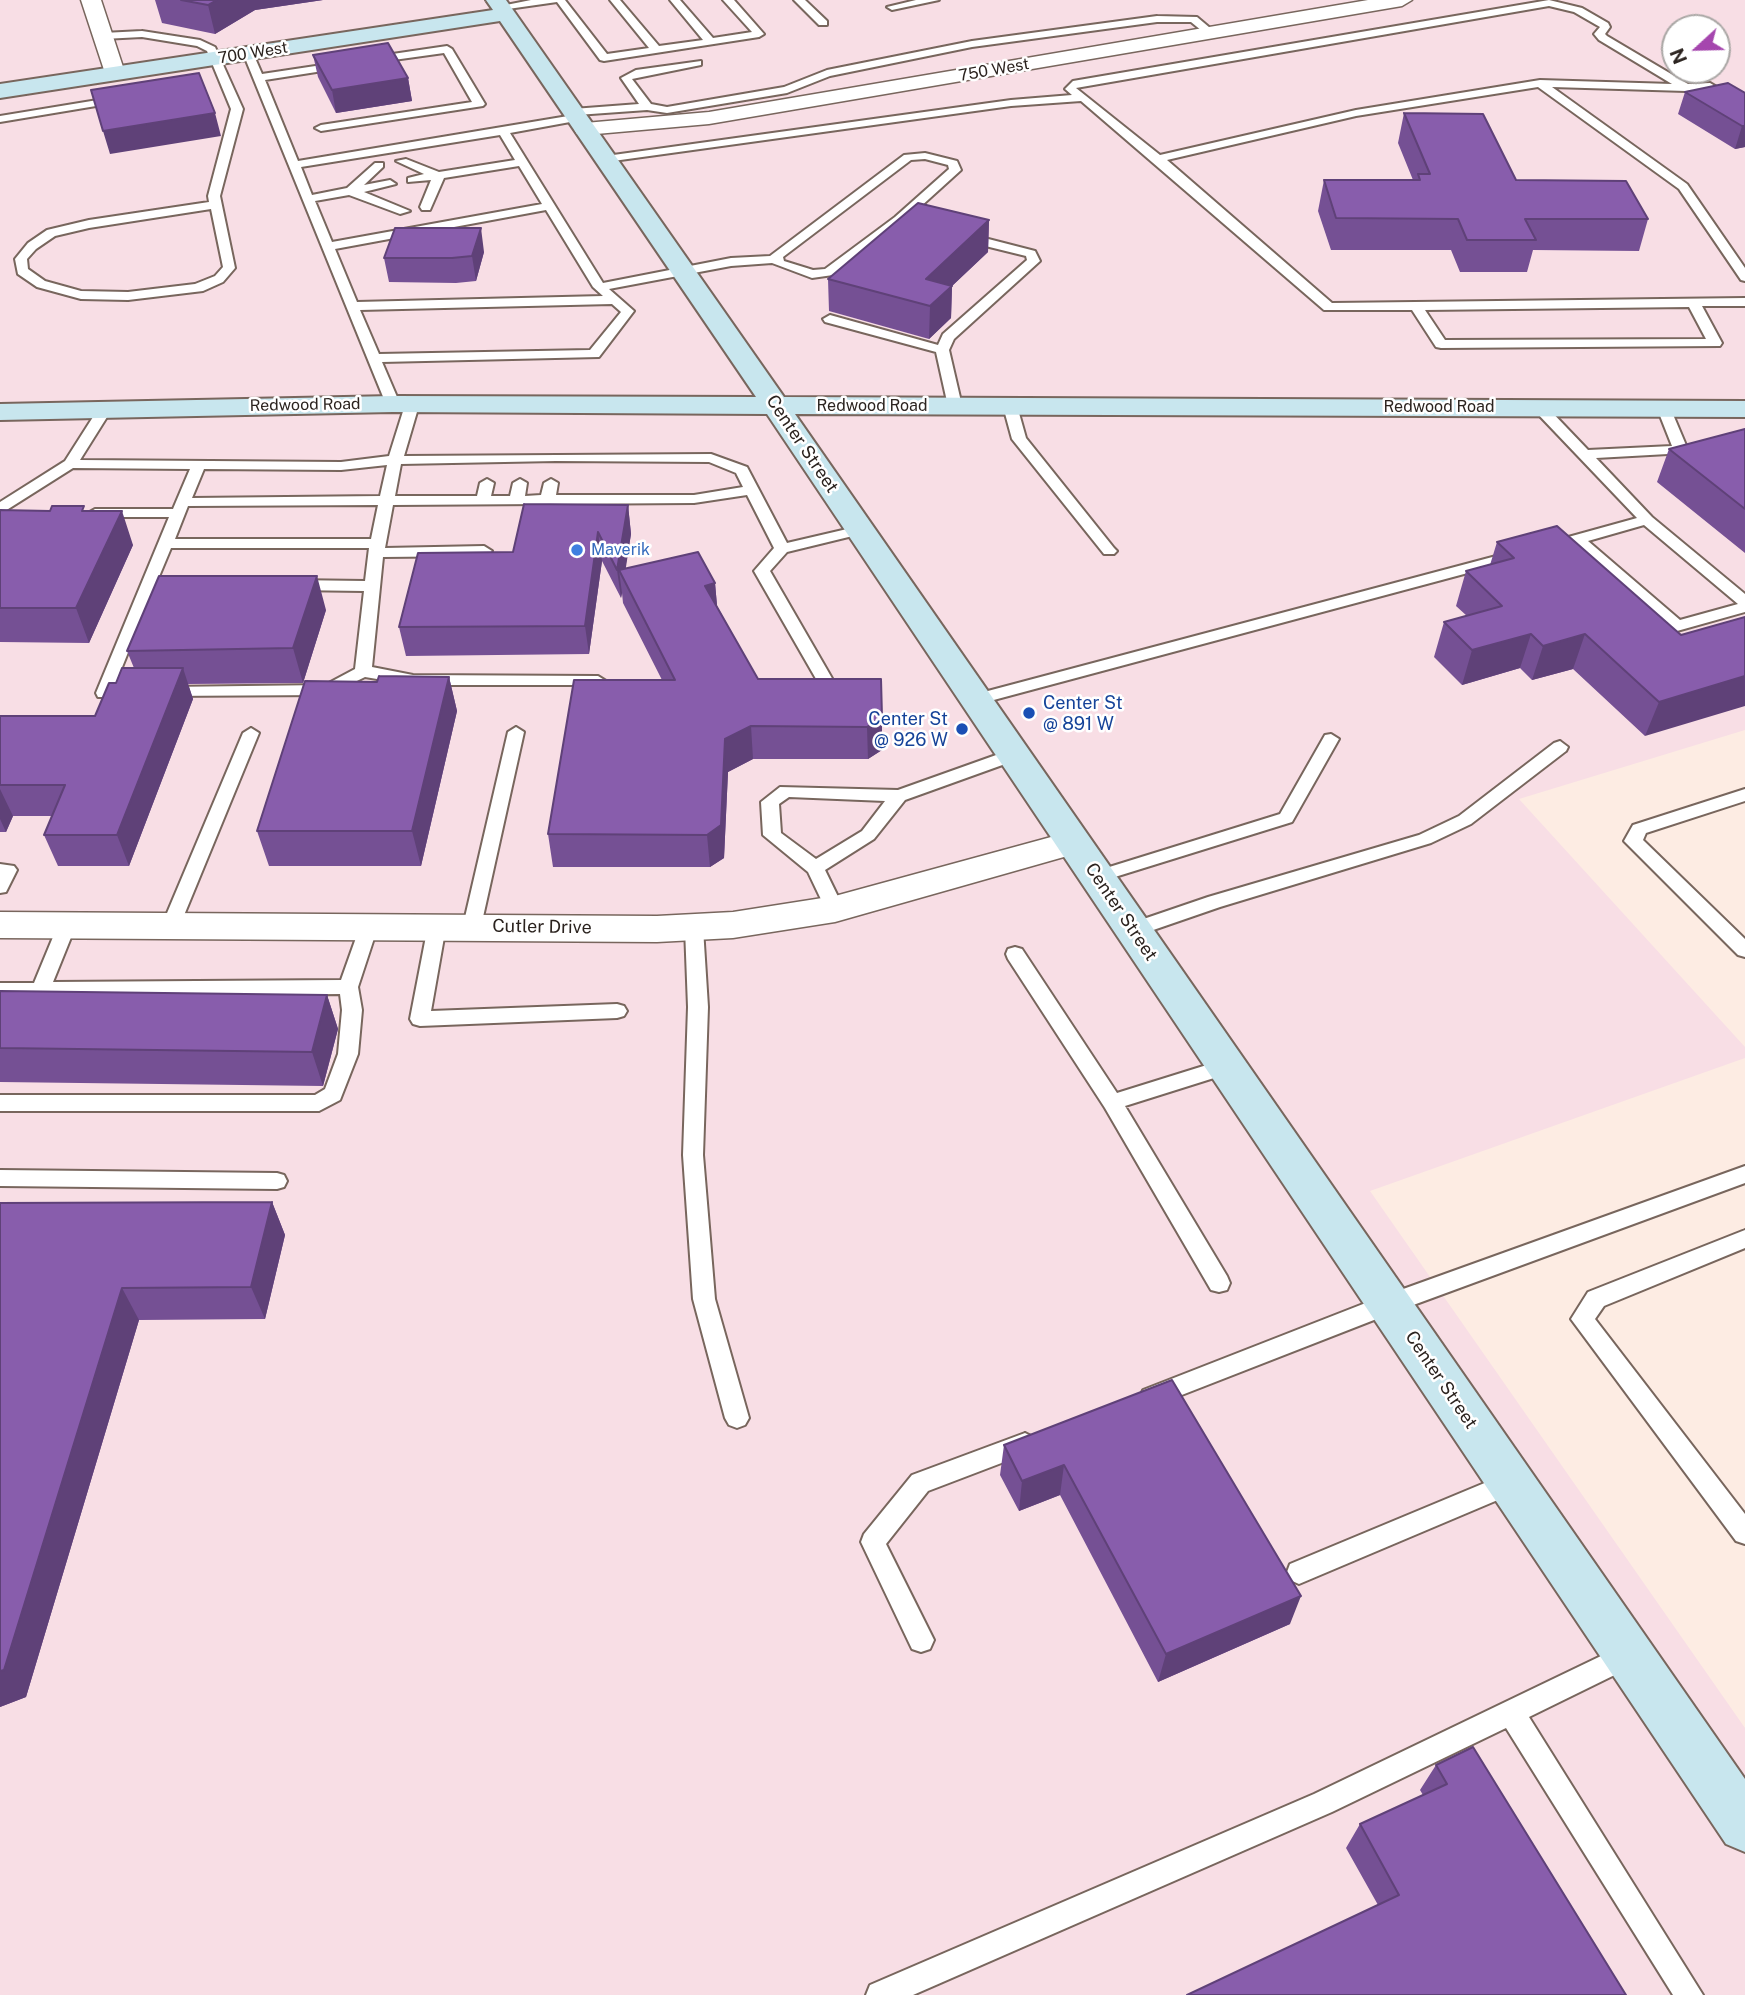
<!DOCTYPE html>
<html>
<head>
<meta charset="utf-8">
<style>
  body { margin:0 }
  #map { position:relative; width:1745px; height:1995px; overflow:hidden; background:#fdece3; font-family:"Public Sans",sans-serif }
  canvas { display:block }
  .north { position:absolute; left:1661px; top:14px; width:70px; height:70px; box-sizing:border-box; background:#fff; border:2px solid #aaa7a5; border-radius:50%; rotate:248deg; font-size:19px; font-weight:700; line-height:28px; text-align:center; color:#2b231f }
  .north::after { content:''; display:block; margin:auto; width:24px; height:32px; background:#a546ae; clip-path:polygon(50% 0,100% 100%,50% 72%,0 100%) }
</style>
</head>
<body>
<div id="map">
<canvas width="1745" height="1995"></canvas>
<div class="north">N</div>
</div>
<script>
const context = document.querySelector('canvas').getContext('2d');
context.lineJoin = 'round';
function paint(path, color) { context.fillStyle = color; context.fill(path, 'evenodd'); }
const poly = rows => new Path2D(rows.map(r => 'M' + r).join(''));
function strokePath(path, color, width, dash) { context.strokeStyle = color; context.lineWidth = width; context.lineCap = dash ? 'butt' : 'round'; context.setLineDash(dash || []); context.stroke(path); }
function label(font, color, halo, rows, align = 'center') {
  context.font = font + ' "Public Sans",sans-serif'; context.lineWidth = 5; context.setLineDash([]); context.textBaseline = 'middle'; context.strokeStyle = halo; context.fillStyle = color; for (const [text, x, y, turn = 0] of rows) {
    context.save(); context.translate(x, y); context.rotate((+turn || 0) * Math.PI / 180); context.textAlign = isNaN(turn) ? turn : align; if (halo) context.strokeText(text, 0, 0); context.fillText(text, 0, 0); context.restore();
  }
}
const industrial = poly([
  [0,0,1745,0,1745,730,1519,799,1745,1047,1745,1058,1370,1191,1745,1728,1745,1995,0,1995],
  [1675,28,1717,28,1717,70,1675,70]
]);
const lane = poly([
  [531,0,565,0,607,54,649,48,610,0,620,0,659,46,703,40,670,0,680,0,713,38,752,32,723,0,734,0,764,34,759,37,604,61,600,60,557,2,501,10,496,7,531,0],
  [794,0,805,0,827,21,827,25,819,25,794,0],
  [916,0,939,0,892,10,887,7,916,0],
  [1549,0,1582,8,1608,23,1610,27,1605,34,1607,36,1688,84,1710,83,1745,104,1745,112,1704,89,1686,91,1552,87,1687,184,1745,268,1745,281,1741,280,1679,189,1538,87,1356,116,1167,160,1332,303,1745,298,1745,306,1702,306,1722,343,1720,346,1441,348,1436,347,1412,310,1324,310,1081,101,1011,106,606,162,600,159,606,156,1011,100,1072,95,1065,89,1073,81,1549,0],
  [1549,6,1574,12,1600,27,1594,34,1599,40,1672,84,1540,80,1356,110,1160,155,1076,88,1549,6],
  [1689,307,1706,339,1445,340,1425,310,1689,307],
  [1157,16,1197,17,1216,33,1207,35,1191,22,1157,22,972,47,830,76,787,93,667,113,647,110,577,115,583,118,581,120,510,133,603,283,731,258,770,256,904,155,925,153,957,161,961,170,908,218,916,220,916,226,901,224,833,275,812,278,772,263,731,266,609,289,634,311,599,357,382,362,400,404,393,408,386,404,243,53,252,51,262,74,342,62,347,65,342,68,265,80,298,161,574,115,567,112,573,109,639,104,621,78,636,70,701,61,701,65,632,79,651,104,667,107,784,87,827,70,972,41,1157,16],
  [500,135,515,160,439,172,406,159,396,161,424,174,408,178,408,182,431,180,420,207,422,210,430,210,444,178,519,166,542,204,332,242,315,201,349,195,400,214,410,211,364,192,396,184,390,180,364,185,383,167,383,163,375,163,347,188,312,195,301,167,500,135],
  [925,159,948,165,949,169,895,217,825,269,813,270,784,261,783,257,911,160,925,159],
  [546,210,593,287,603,296,357,302,335,249,546,210],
  [612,304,621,312,590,350,379,354,360,310,612,304],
  [142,31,200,40,215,47,243,109,220,196,235,268,223,282,203,291,128,300,81,299,37,287,18,274,15,259,28,243,47,230,89,220,209,202,208,196,231,109,207,51,197,46,142,37,103,39,98,36,103,33,142,31],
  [211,209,223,267,215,276,195,284,128,292,81,291,45,281,28,269,27,259,36,249,55,236,89,228,211,209],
  [447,46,452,49,485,104,483,106,321,131,315,128,321,125,472,102,444,53,372,63,367,60,372,57,447,46],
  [122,96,127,99,126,101,0,122,0,116,122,96],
  [965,233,1035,251,1040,261,954,339,949,350,962,406,955,410,948,406,936,352,825,322,823,319,830,315,938,345,943,334,1027,260,1026,256,961,240,961,234,965,233],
  [412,401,419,405,404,456,711,454,747,467,787,543,860,526,865,527,867,530,865,533,787,552,770,571,837,687,835,691,823,691,754,571,774,548,747,495,694,503,393,505,385,548,484,546,492,551,484,556,383,557,372,667,413,675,598,676,606,681,604,685,413,685,365,677,328,695,160,696,158,692,166,687,325,685,355,669,364,591,292,590,284,585,292,580,365,581,369,548,171,548,158,579,182,579,190,584,182,589,154,588,114,687,129,687,137,692,129,697,98,697,96,693,169,517,95,517,88,513,95,509,173,509,190,469,73,468,5,511,0,512,0,502,65,461,100,406,110,406,112,409,80,460,341,462,389,456,405,405,412,401],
  [556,461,709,462,736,473,743,487,694,495,556,495,558,483,551,479,544,483,541,495,525,496,527,483,520,479,513,483,510,496,491,496,494,483,487,479,480,483,477,496,395,496,401,464,556,461],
  [387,465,380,496,192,498,204,469,341,470,387,465],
  [378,505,371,539,175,539,188,506,378,505],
  [1010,402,1017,406,1026,438,1114,548,1117,551,1114,554,1104,554,1012,439,1003,406,1010,402],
  [1540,404,1545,405,1588,450,1672,446,1657,408,1659,405,1669,405,1688,450,1686,453,1596,458,1652,517,1745,594,1745,612,1677,631,1671,629,1574,544,1548,552,1543,550,1540,547,1543,544,1637,518,1535,411,1535,405,1540,404],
  [1644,525,1738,604,1680,620,1588,541,1644,525],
  [1515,551,1523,556,1520,559,975,705,967,700,969,696,1515,551],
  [516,727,524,732,481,926,479,931,472,933,465,931,463,926,508,732,516,727],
  [251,728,259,733,180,925,178,930,164,930,162,925,243,733,251,728],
  [1331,734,1339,739,1292,822,1102,881,1090,881,1087,877,1090,873,1280,814,1325,735,1331,734],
  [1560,741,1568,747,1566,751,1471,824,1431,843,1220,907,1133,937,1126,935,1124,930,1126,925,1208,897,1419,835,1459,816,1554,743,1560,741],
  [1013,749,1019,751,1022,755,1019,759,905,800,874,839,825,870,844,909,842,914,828,914,808,872,763,835,761,802,780,787,898,790,1013,749],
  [789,797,885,801,862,831,816,859,781,833,779,804,789,797],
  [1745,789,1745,801,1646,833,1643,840,1745,939,1745,957,1738,955,1624,841,1633,825,1745,789],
  [0,864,14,866,17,870,6,892,0,893,0,864],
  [67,918,74,920,76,925,53,982,341,980,362,921,376,921,378,926,358,987,362,1010,358,1054,340,1100,319,1111,0,1111,0,1095,315,1095,325,1089,338,1054,342,1010,340,994,0,997,0,983,34,983,58,925,60,920,67,918],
  [437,919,444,921,446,926,431,1011,617,1004,624,1006,627,1011,624,1016,617,1018,420,1026,413,1024,410,1019,428,926,430,921,437,919],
  [694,921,701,923,703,928,708,1007,703,1155,715,1299,749,1418,745,1425,737,1428,729,1425,725,1418,693,1299,683,1155,688,1007,685,928,687,923,694,921],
  [1015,947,1022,949,1117,1093,1226,1059,1233,1062,1236,1067,1233,1072,1125,1106,1227,1276,1230,1283,1227,1290,1219,1292,1211,1290,1105,1108,1008,959,1006,954,1008,949,1015,947],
  [1745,1166,1745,1183,1397,1311,1151,1407,1143,1404,1140,1397,1143,1390,1381,1297,1745,1166],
  [0,1170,277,1173,284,1175,287,1181,284,1187,277,1189,0,1186,0,1170],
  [1745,1230,1745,1248,1604,1306,1595,1319,1745,1514,1745,1544,1736,1541,1571,1319,1588,1292,1745,1230],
  [1025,1433,1033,1437,1037,1444,1033,1451,928,1491,886,1544,934,1640,930,1649,921,1652,912,1649,861,1542,864,1534,912,1475,1025,1433],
  [1511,1472,1519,1475,1523,1483,1519,1491,1299,1584,1290,1580,1287,1572,1290,1564,1511,1472],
  [1628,1643,1637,1646,1641,1655,1637,1664,1529,1717,1703,1995,1673,1995,1506,1728,1332,1812,913,1995,866,1995,870,1985,1314,1794,1628,1643]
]);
const street = poly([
  [81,0,101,0,125,73,122,77,115,79,108,77,105,73,81,0],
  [1368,0,1412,0,1402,6,709,124,585,135,577,134,574,129,577,124,585,123,709,112,1368,0],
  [1073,831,1085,835,1090,843,1085,851,835,922,733,938,657,942,0,938,0,912,657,916,733,912,835,896,1073,831]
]);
const secondary = poly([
  [486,0,506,0,784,397,1745,401,1745,417,795,414,1745,1779,1745,1852,1726,1844,767,414,393,412,0,420,0,404,393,396,756,397,500,21,0,98,0,84,493,10,486,0]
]);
const wall = poly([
  [155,0,323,0,255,10,215,34,162,23],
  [313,55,408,78,412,101,336,113,318,77],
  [1685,92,1745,93,1745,147,1735,149,1678,114],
  [1404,113,1516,180,1648,219,1639,251,1533,250,1527,272,1460,272,1451,250,1331,250,1318,211,1324,180,1413,180,1398,143],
  [989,220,988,252,952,286,951,318,929,339,829,311,828,279],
  [484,252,476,281,456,283,389,282,384,258],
  [1745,429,1745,553,1657,482,1669,449],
  [628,505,631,534,625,569,715,583,717,606,758,679,882,717,882,750,868,759,753,759,728,772,724,858,710,867,553,867,548,834,662,680,623,603,622,593,621,598,602,561,589,654,406,656,399,627],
  [0,510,86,511,133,545,89,643,0,642],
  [1497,542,1681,635,1745,617,1645,736,1573,669,1532,680,1520,668,1462,685,1434,657,1444,622,1467,616,1456,606,1466,571,1490,565],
  [326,610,303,683,188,684,193,699,129,866,58,866,44,835,52,816,13,816,6,832,0,832,0,716,95,716,116,683,134,668,127,651],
  [449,677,457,711,421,866,269,866,257,831,377,682],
  [0,991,327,995,338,1029,323,1086,0,1082],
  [272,1202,285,1235,265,1319,139,1320,26,1697,0,1707,0,1203],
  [1172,1380,1290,1624,1158,1682,1060,1495,1019,1511,1000,1475,1004,1445],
  [1436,1765,1626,1995,1378,1905,1346,1848,1360,1824,1423,1795,1420,1790]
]);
const shadedWall = poly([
  [217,0,323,0,255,10,215,34,208,5],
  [408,78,412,101,336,113,332,90],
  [215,113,221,136,110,154,103,131],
  [1742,126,1745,126,1745,147,1735,149],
  [989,220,988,252,952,286,951,318,929,339,930,306,926,279],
  [481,228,484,252,476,281,472,256],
  [628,505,631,534,624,580,619,570,622,593,621,598,617,570],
  [122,511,133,545,89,643,76,608],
  [598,532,602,561,589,654,585,626],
  [317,576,326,610,303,683,293,648],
  [715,583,718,616,705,586],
  [1531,634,1520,668,1462,685,1472,650],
  [1585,634,1573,669,1532,680,1543,646],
  [183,668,193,699,129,866,117,835],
  [1745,676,1745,706,1645,736,1659,702],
  [449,677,457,711,421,866,412,831],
  [882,717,882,750,868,759,867,727],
  [751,726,753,759,728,772,724,858,710,867,707,835,725,739],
  [0,789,13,816,6,832,0,819],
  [327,995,338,1029,323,1086,312,1052],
  [272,1202,285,1235,265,1319,251,1287],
  [122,1288,139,1320,26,1697,0,1707,0,1671],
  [1064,1465,1060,1495,1019,1511,1022,1481],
  [1301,1596,1290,1624,1158,1682,1166,1654]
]);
const building = poly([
  [181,0,217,0,208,5,181,0],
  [388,43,408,78,332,90,313,55,388,43],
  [199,73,215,113,103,131,91,90,199,73],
  [1728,83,1745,93,1745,126,1742,126,1685,92,1728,83],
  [1404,113,1483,114,1516,180,1626,181,1648,219,1525,219,1536,240,1467,240,1458,219,1336,218,1324,180,1420,180,1418,174,1430,174,1404,113],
  [918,203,989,220,926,279,952,286,930,306,828,279,918,203],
  [395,228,481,228,472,256,452,258,384,258,395,228],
  [1745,429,1745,509,1669,449,1745,429],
  [524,504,628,505,617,570,598,532,585,626,399,627,418,553,513,552,524,504],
  [52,506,84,506,82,511,122,511,76,608,0,608,0,510,50,511,52,506],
  [1557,526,1681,635,1745,617,1745,676,1659,702,1585,634,1543,646,1531,634,1472,650,1444,622,1502,606,1466,571,1514,558,1497,542,1557,526],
  [698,552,715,583,705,586,758,679,881,679,882,717,867,727,751,726,725,739,721,825,707,835,548,834,574,680,675,680,619,570,698,552],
  [159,576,317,576,293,648,127,651,159,576],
  [122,668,183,668,117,835,44,835,65,785,0,785,0,716,95,716,109,683,116,683,122,668],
  [379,676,449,677,412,831,257,831,305,681,377,682,379,676],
  [0,991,327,995,312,1052,0,1048,0,991],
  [272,1202,251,1287,122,1288,4,1670,0,1671,0,1203,272,1202],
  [1172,1380,1301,1596,1166,1654,1064,1465,1022,1481,1004,1445,1172,1380],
  [1473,1747,1626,1995,1187,1995,1399,1895,1360,1824,1447,1784,1436,1765,1473,1747]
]);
const markers = [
  [577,550,7,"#3f7fe0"],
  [1029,713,7,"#1a4fb4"],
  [962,729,7,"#1a4fb4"]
];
const farStreetnames = [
  ["700 West",253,53,-9],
  ["750 West",994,70,-10],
  ["Redwood Road",305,405,-1],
  ["Redwood Road",872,406],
  ["Redwood Road",1439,407]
];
const farShopnames = [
  ["Maverik",591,550]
];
const streetNames = [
  ["Center Street",802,444,56],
  ["Center Street",1121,912,56],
  ["Cutler Drive",542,927,1],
  ["Center Street",1441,1380,56]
];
const transitNames = [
  ["Center St",1043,703],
  ["@ 891 W",1043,724],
  ["Center St",948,719,"right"],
  ["@ 926 W",948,740,"right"]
];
paint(industrial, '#f8dee5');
strokePath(lane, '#78665d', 4);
strokePath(street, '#78665d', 3);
strokePath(secondary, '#78665d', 4);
paint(lane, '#fff');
paint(street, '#fff');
paint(secondary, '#c8e6ee');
paint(wall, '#755094');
paint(shadedWall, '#5f4178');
paint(building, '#885dac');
strokePath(building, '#5f4178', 2);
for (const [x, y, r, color] of markers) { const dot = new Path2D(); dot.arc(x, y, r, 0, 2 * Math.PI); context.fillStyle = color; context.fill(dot); strokePath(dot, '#fff', 2.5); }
label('16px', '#2b231f', '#fff', farStreetnames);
label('16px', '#366cbe', '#fff', farShopnames, 'left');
label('18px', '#2b231f', '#fff', streetNames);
label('18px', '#164399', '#fff', transitNames, 'left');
</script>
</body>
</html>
